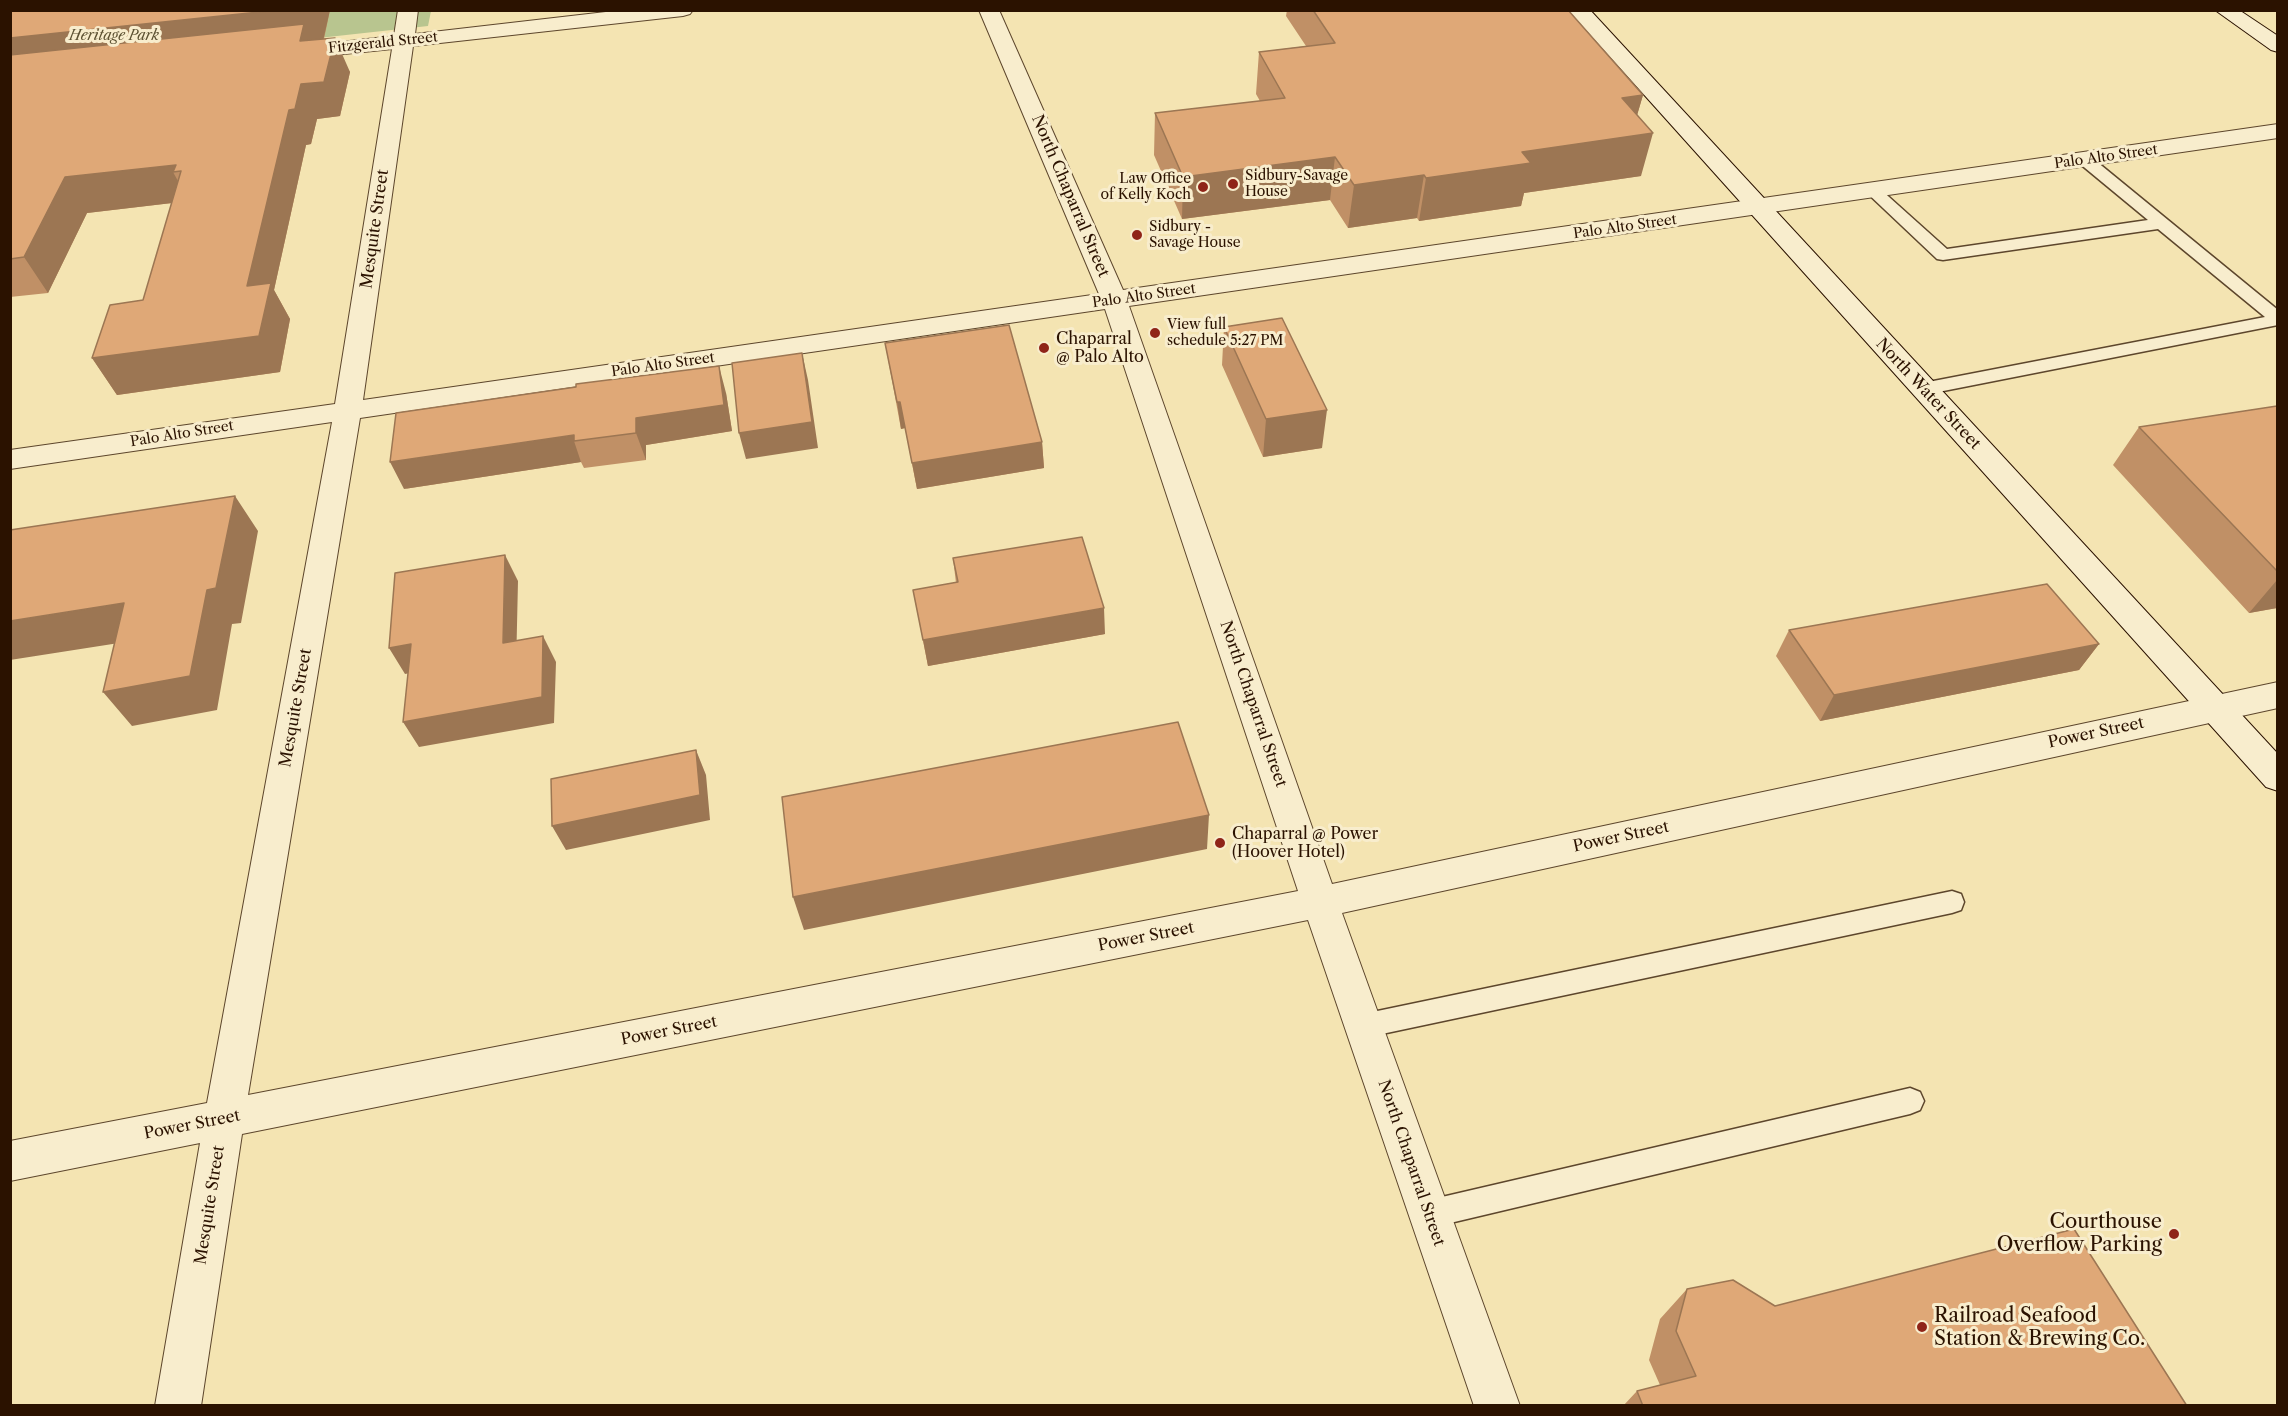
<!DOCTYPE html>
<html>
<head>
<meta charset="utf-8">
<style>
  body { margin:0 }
  #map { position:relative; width:2288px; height:1416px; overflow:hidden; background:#f4e4b2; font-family:"Libre Caslon Text",serif }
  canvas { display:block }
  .frame { position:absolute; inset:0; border:12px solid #2b1200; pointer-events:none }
</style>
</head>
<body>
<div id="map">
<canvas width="2288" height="1416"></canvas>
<div class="frame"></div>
</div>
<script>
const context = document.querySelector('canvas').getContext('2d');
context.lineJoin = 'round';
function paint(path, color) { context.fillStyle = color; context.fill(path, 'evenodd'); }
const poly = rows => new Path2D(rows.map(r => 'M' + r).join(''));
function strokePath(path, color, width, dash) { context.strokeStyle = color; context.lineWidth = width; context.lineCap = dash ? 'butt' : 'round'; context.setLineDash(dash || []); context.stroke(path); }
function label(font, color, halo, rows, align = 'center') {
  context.font = font + ' "Libre Caslon Text",serif'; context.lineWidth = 6; context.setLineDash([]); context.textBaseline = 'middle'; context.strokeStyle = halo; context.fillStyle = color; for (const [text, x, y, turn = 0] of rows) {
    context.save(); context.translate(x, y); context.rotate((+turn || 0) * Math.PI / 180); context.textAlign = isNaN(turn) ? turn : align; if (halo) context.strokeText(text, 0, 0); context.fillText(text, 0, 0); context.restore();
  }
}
const green = poly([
  [97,11,431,11,428,26,73,65]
]);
const lane = poly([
  [2085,155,2091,157,2278,310,2278,325,1923,395,1916,393,1914,389,1916,385,1923,383,2265,317,2158,229,1943,260,1937,259,1865,191,1873,186,1879,188,1947,249,2148,220,2079,163,2077,160,2079,157,2085,155],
  [1952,891,1961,894,1964,902,1961,910,1952,913,1363,1038,1354,1035,1350,1026,1354,1017,1363,1014,1952,891],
  [1910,1088,1920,1092,1924,1101,1920,1110,1910,1114,1429,1228,1419,1224,1415,1214,1419,1204,1429,1200,1910,1088]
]);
const street = poly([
  [398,10,418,10,415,34,623,10,693,10,690,14,683,16,413,46,363,400,1099,294,979,10,999,10,1123,290,2278,124,2278,138,1129,306,1332,884,2278,682,2278,708,1342,913,1520,1406,1474,1406,1308,920,242,1134,201,1406,155,1406,200,1143,10,1181,10,1141,207,1103,332,422,10,469,10,450,335,404,392,49,296,59,289,57,285,53,289,49,296,47,394,36,398,10],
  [1105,309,1298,891,248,1095,360,418,1105,309]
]);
const secondary = poly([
  [1568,10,1590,10,2278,754,2278,791,2266,787,1568,10],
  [2215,10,2239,10,2278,36,2278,52,2271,50,2215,10]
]);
const wall = poly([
  [10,10,330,10,324,39,350,72,340,116,317,119,311,144,306,145,274,290,290,319,280,372,117,395,92,358,143,300,172,203,87,213,48,293,10,297],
  [1287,10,1568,10,1643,95,1637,115,1641,176,1524,193,1521,206,1419,221,1417,218,1348,228,1330,200,1182,219,1154,155,1155,113,1260,101,1256,94,1259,52,1306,46,1286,16],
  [1224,327,1322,448,1263,457,1222,365],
  [885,343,1042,442,1044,468,917,489,905,428,901,429],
  [726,393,732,431,646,445,646,460,584,468,581,462,404,489],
  [2277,406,2277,608,2249,613,2113,465,2139,427],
  [953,558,1105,634,928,666,913,590,956,583],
  [1789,630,2099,644,2079,670,1820,721,1776,656],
  [1687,1289,1775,1306,2187,1406,1623,1406,1637,1391,1660,1385,1649,1360,1660,1319]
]);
const shadedWall = poly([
  [278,10,330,10,323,41,10,75,10,38],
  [335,38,350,72,340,116,317,119,311,144,306,145,274,290,290,319,280,372,117,395,92,358,247,286,289,110,301,84],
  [1643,95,1631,136,1653,133,1641,176,1524,193,1521,206,1419,221,1426,178,1522,152,1622,98],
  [1335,157,1330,200,1182,219,1183,177],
  [176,165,173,172,189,201,87,213,48,293,24,257,65,177],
  [1424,175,1417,218,1348,228,1354,185],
  [802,353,808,380,818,448,746,459,739,433],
  [719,366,726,393,732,431,646,445,646,460,636,433,636,418],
  [897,402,900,402,905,428,901,429],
  [1327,410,1322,448,1263,457,1266,419],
  [574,435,574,441,581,462,404,489,390,462],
  [1042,442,1044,468,917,489,912,463],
  [235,496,258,531,241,623,232,624,217,710,132,726,103,692,207,590],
  [505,555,518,581,516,669,503,643],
  [2277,580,2277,608,2249,613],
  [124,603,151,638,10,660,10,621],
  [1104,608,1105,634,928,666,923,640],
  [543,636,556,662,554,723,419,747,403,722],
  [411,644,426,670,405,674,389,648],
  [2099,644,2079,670,1820,721,1834,695],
  [696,750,706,775,710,820,566,850,552,826],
  [1209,815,1207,849,804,930,793,897]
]);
const building = poly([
  [10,10,278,10,10,38,10,10],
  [1313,10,1568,10,1643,95,1622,98,1653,133,1522,152,1531,163,1426,178,1424,175,1354,185,1335,157,1183,177,1155,113,1285,98,1259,52,1335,43,1313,10],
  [304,24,300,41,335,38,324,82,301,84,295,109,289,110,247,286,271,283,259,336,92,358,110,305,143,300,181,171,173,172,176,165,65,177,24,257,10,259,10,55,304,24],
  [1282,318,1327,410,1266,419,1224,327,1282,318],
  [1009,325,1042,442,912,463,900,402,897,402,885,343,1009,325],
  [802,353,812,422,739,433,732,363,802,353],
  [719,366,724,405,636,418,636,433,574,441,574,435,390,462,396,413,576,387,576,384,719,366],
  [2277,406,2277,571,2139,427,2277,406],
  [235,496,216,588,207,590,190,676,103,692,124,603,10,621,10,530,235,496],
  [1082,537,1104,608,923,640,913,590,958,582,953,558,1082,537],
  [505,555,503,643,543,636,542,697,403,722,411,644,389,648,395,573,505,555],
  [2047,584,2099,644,1834,695,1789,630,2047,584],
  [1178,722,1209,815,793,897,782,797,1178,722],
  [696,750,700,795,552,826,551,779,696,750],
  [2074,1229,2187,1406,1643,1406,1637,1391,1696,1376,1676,1331,1687,1289,1733,1280,1775,1306,2074,1229]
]);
const markers = [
  [1233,184,6,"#8f2418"],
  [1203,187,6,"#8f2418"],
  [1137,235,6,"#8f2418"],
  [1155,333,6,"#8f2418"],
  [1044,348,6,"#8f2418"],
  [1220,843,6,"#8f2418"],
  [2174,1234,6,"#8f2418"],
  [1922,1327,6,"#8f2418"]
];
const farParknames = [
  ["Heritage Park",114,36]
];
const farStreetnames = [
  ["Fitzgerald Street",383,43,-6],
  ["Palo Alto Street",2106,157,-8],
  ["Palo Alto Street",1625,227,-8],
  ["Palo Alto Street",1144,296,-8],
  ["Palo Alto Street",663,365,-8],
  ["Palo Alto Street",182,434,-9]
];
const farPoinames = [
  ["Sidbury-Savage",1245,176],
  ["House",1245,192],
  ["Law Office",1191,179,"right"],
  ["of Kelly Koch",1191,195,"right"],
  ["Sidbury -",1149,227],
  ["Savage House",1149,243],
  ["View full",1167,325],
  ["schedule 5:27 PM",1167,341]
];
const streetNames = [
  ["North Chaparral Street",1070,196,67],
  ["Mesquite Street",375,229,-82],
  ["North Water Street",1928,394,47],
  ["North Chaparral Street",1253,704,71],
  ["Mesquite Street",296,708,-80],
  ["Power Street",2096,733,-12],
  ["Power Street",1621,837,-12],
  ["Power Street",1146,937,-11],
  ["Power Street",669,1031,-11],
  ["Power Street",192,1125,-11],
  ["North Chaparral Street",1411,1163,71],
  ["Mesquite Street",210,1205,-81]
];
const poiNames = [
  ["Chaparral",1056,339],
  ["@ Palo Alto",1056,357],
  ["Chaparral @ Power",1232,834],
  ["(Hoover Hotel)",1232,852]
];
const nearPoinames = [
  ["Courthouse",2162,1222],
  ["Overflow Parking",2162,1245],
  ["Railroad Seafood",1934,1316,"left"],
  ["Station & Brewing Co.",1934,1339,"left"]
];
paint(green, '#b8c58f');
strokePath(lane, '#5d462c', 3);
strokePath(street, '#5d462c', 2);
strokePath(secondary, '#2b1200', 2);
paint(lane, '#f8edcd');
paint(street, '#f8edcd');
paint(secondary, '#f8edcd');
paint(wall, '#c09066');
paint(shadedWall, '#9c7653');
paint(building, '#dfa877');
strokePath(building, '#9c7653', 1.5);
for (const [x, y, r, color] of markers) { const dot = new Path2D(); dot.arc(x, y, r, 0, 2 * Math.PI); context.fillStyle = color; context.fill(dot); strokePath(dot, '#f8edcd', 2); }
label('italic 14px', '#5c5132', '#f8edcd', farParknames);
label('14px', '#2b1200', '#f8edcd', farStreetnames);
label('14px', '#2b1200', '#f8edcd', farPoinames, 'left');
label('16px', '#2b1200', '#f8edcd', streetNames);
label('16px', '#2b1200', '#f8edcd', poiNames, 'left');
label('20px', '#2b1200', '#f8edcd', nearPoinames, 'right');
</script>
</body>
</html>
